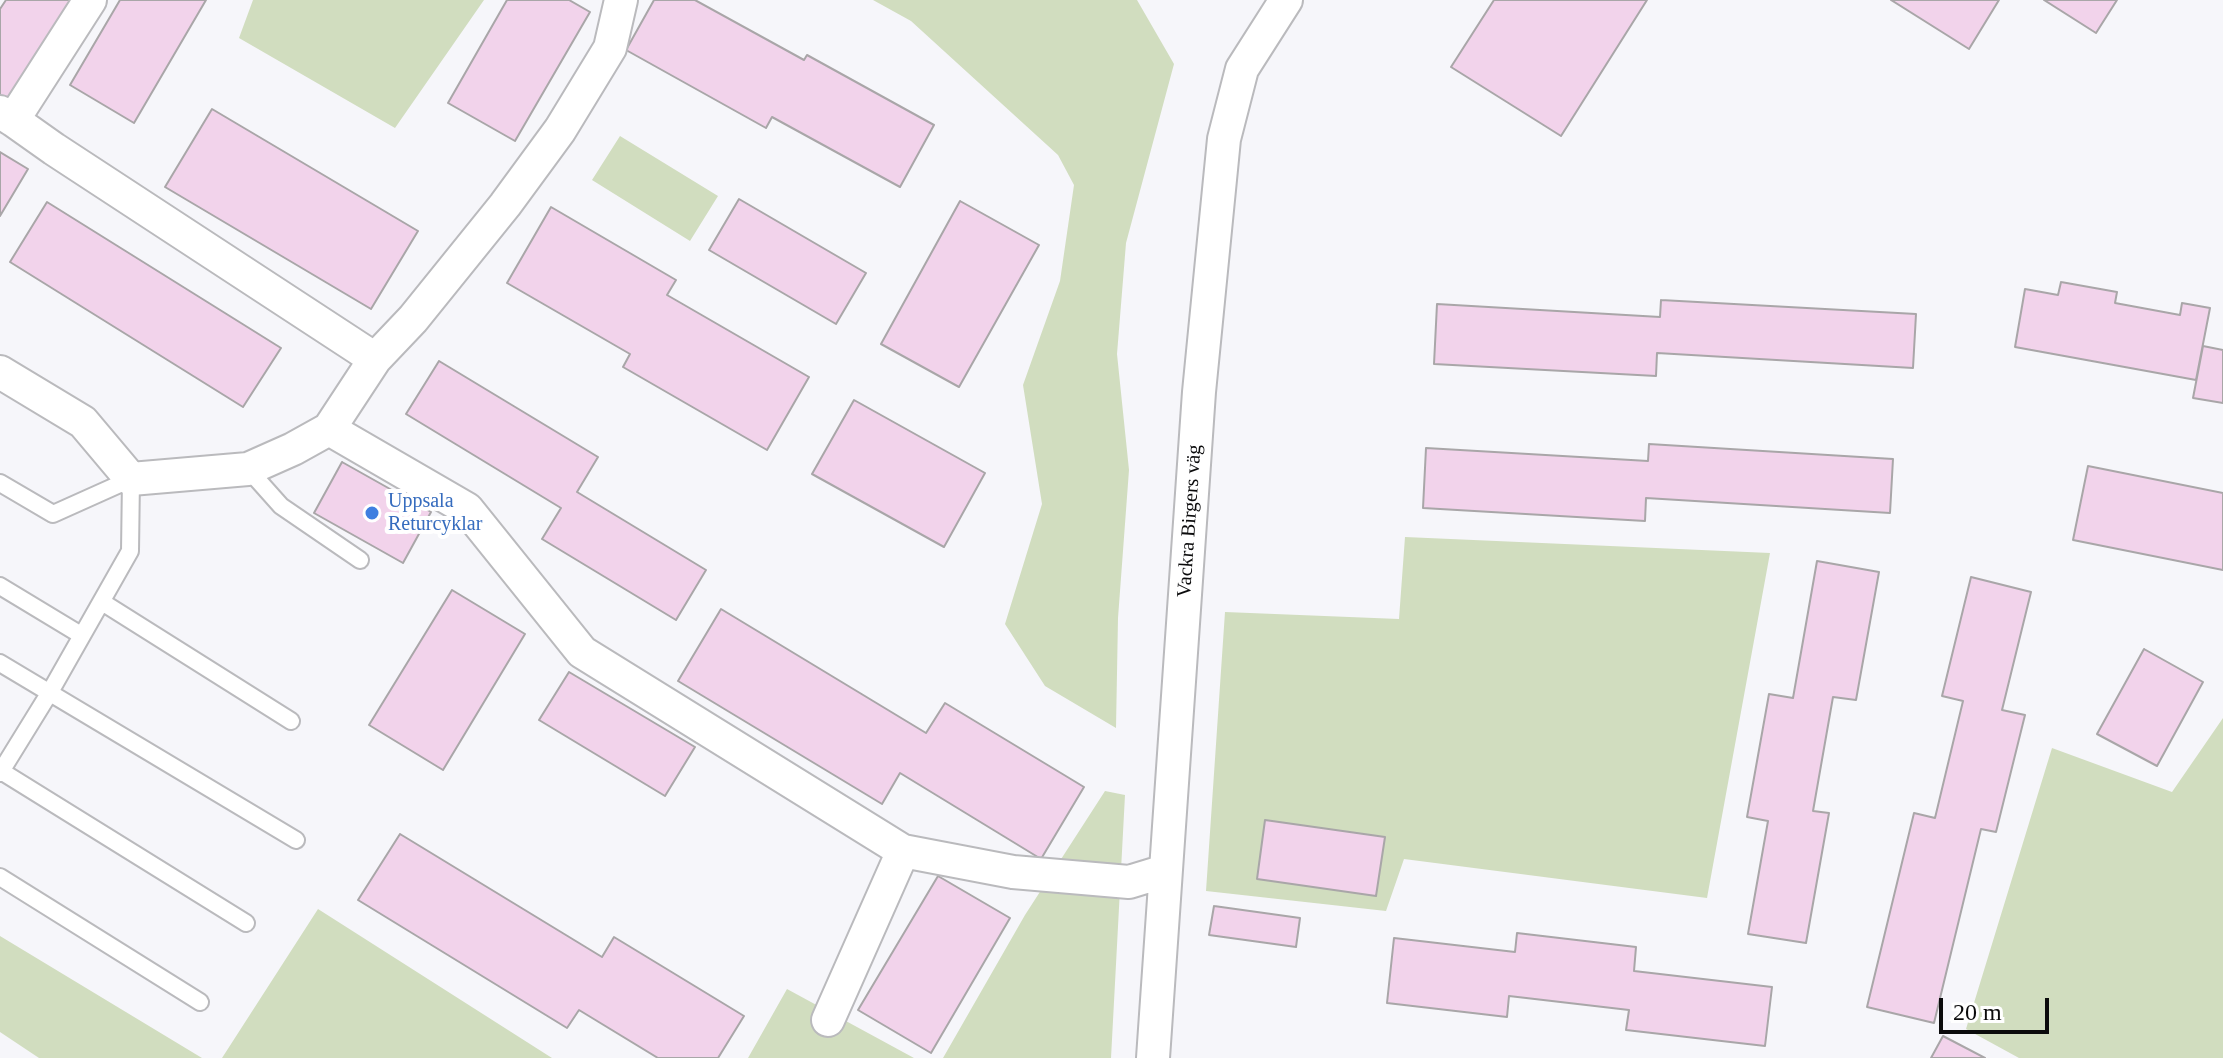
<!DOCTYPE html>
<html>
<head>
<meta charset="utf-8">
<style>
  body { margin:0 }
  #map { position:relative; width:2223px; height:1058px; overflow:hidden; background:#f6f6fa; font-family:"Times New Roman",serif }
  canvas { display:block }
  .scale { position:absolute; left:1939px; top:998px; width:110px; height:36px; box-sizing:border-box; border:4px solid #0b0b0c; border-top:0; padding-left:10px; font-size:24px; line-height:28px; white-space:nowrap; color:#0b0b0c; -webkit-text-stroke:6px #fff; paint-order:stroke }
</style>
</head>
<body>
<div id="map">
<canvas width="2223" height="1058"></canvas>
<div class="scale">20 m</div>
</div>
<script>
const context = document.querySelector('canvas').getContext('2d');
context.lineJoin = 'round';
function paint(path, color) { context.fillStyle = color; context.fill(path, 'evenodd'); }
const poly = rows => new Path2D(rows.map(r => 'M' + r).join(''));
function strokePath(path, color, width, dash) { context.strokeStyle = color; context.lineWidth = width; context.lineCap = dash ? 'butt' : 'round'; context.setLineDash(dash || []); context.stroke(path); }
function label(font, color, halo, rows, align = 'center') {
  context.font = font + ' "Times New Roman",serif'; context.lineWidth = 8; context.setLineDash([]); context.textBaseline = 'middle'; context.strokeStyle = halo; context.fillStyle = color; for (const [text, x, y, turn = 0] of rows) {
    context.save(); context.translate(x, y); context.rotate((+turn || 0) * Math.PI / 180); context.textAlign = isNaN(turn) ? turn : align; if (halo) context.strokeText(text, 0, 0); context.fillText(text, 0, 0); context.restore();
  }
}
const green = poly([
  [253,0,484,0,395,128,239,38],
  [873,0,1137,0,1174,64,1126,243,1117,354,1129,470,1118,618,1116,728,1045,686,1005,624,1042,504,1023,385,1060,281,1074,185,1058,155,911,21],
  [620,136,718,196,690,241,592,180],
  [1405,537,1770,553,1707,898,1404,859,1386,911,1206,891,1225,612,1399,619],
  [2223,718,2223,1058,2019,1058,1966,1029,2052,748,2172,792],
  [1105,791,1125,795,1111,1058,943,1058,1025,915],
  [318,909,552,1058,222,1058],
  [0,936,202,1058,39,1058,0,1032],
  [787,989,914,1058,748,1058]
]);
const building = poly([
  [6,0,77,0,14,103,0,95,0,9,6,0],
  [120,0,206,0,134,123,70,85,120,0],
  [507,0,569,0,590,12,515,141,448,103,507,0],
  [654,0,695,0,804,60,807,55,934,125,900,187,772,117,766,128,626,50,654,0],
  [1494,0,1647,0,1561,136,1451,67,1494,0],
  [1891,0,1999,0,1969,49,1891,0],
  [2044,0,2117,0,2096,33,2044,0],
  [212,109,418,231,371,309,165,187,212,109],
  [0,152,28,169,0,216,0,152],
  [739,199,866,273,836,324,709,250,739,199],
  [960,201,1039,245,959,387,881,344,960,201],
  [47,202,281,348,243,407,10,262,47,202],
  [551,207,676,280,667,295,809,377,767,450,623,367,630,354,507,283,551,207],
  [2061,282,2117,292,2115,303,2180,315,2182,303,2210,308,2196,380,2015,347,2025,289,2058,295,2061,282],
  [1661,300,1916,314,1913,368,1657,353,1656,376,1434,364,1437,304,1660,317,1661,300],
  [2203,346,2223,350,2223,403,2193,398,2203,346],
  [439,361,598,457,577,492,706,570,676,620,542,539,561,508,406,414,439,361],
  [854,400,985,473,944,547,812,474,854,400],
  [1649,444,1893,459,1890,513,1646,498,1645,521,1423,508,1426,448,1648,461,1649,444],
  [342,462,431,512,403,563,314,513,342,462],
  [2088,466,2223,493,2223,570,2073,540,2088,466],
  [1817,561,1879,572,1856,700,1833,697,1813,811,1829,813,1806,943,1748,934,1768,821,1747,817,1769,694,1793,698,1817,561],
  [1971,577,2031,592,2002,710,2025,715,1996,832,1981,829,1934,1023,1867,1007,1914,813,1935,818,1963,701,1942,696,1971,577],
  [452,590,525,634,443,770,369,725,452,590],
  [721,609,926,733,945,703,1084,787,1041,859,900,773,882,804,678,681,721,609],
  [2144,649,2203,682,2157,766,2097,734,2144,649],
  [569,672,695,747,665,796,539,720,569,672],
  [1265,820,1385,837,1376,896,1257,879,1265,820],
  [400,834,602,957,614,937,744,1016,718,1058,658,1058,579,1010,567,1028,358,900,400,834],
  [938,876,1010,918,931,1053,858,1010,938,876],
  [1214,906,1300,918,1296,947,1209,935,1214,906],
  [1517,933,1636,947,1634,971,1772,987,1765,1046,1626,1030,1629,1010,1509,996,1507,1017,1387,1003,1394,938,1515,952,1517,933],
  [1943,1036,1985,1058,1931,1058,1943,1036]
]);
const service = poly([
  [248,469,281,506,360,560],
  [0,483,53,514,131,479,130,551,50,692,0,773],
  [0,586,81,635],
  [102,602,291,721],
  [0,663,296,840],
  [1,771,246,923],
  [0,877,200,1002]
]);
const minor = poly([
  [621,0,610,48,560,130,505,205,413,319,375,359,329,429,467,509,582,652,903,851,828,1020],
  [0,112,13,120,90,0],
  [13,120,54,149,375,359],
  [0,372,83,422,131,479,248,469,293,449,329,429],
  [903,851,1013,872,1129,882,1165,871],
  [1153,1058,1199,392,1224,139,1242,69,1286,0]
]);
const markers = [
  [372,513,8,"#3f7fe0"]
];
const shopNames = [
  ["Uppsala",388,502],
  ["Returcyklar",388,525]
];
const streetNames = [
  ["Vackra Birgers väg",1190,521,-86]
];
paint(green, '#d1ddbf');
paint(building, '#f2d3eb');
strokePath(building, '#a9a6a8', 2);
strokePath(service, '#bababd', 20);
strokePath(minor, '#bababd', 36);
strokePath(service, '#fff', 16);
strokePath(minor, '#fff', 32);
for (const [x, y, r, color] of markers) { const dot = new Path2D(); dot.arc(x, y, r, 0, 2 * Math.PI); context.fillStyle = color; context.fill(dot); strokePath(dot, '#fff', 3); }
label('20px', '#366cbe', '#fff', shopNames, 'left');
label('20px', '#0b0b0c', '#fff', streetNames);
</script>
</body>
</html>
